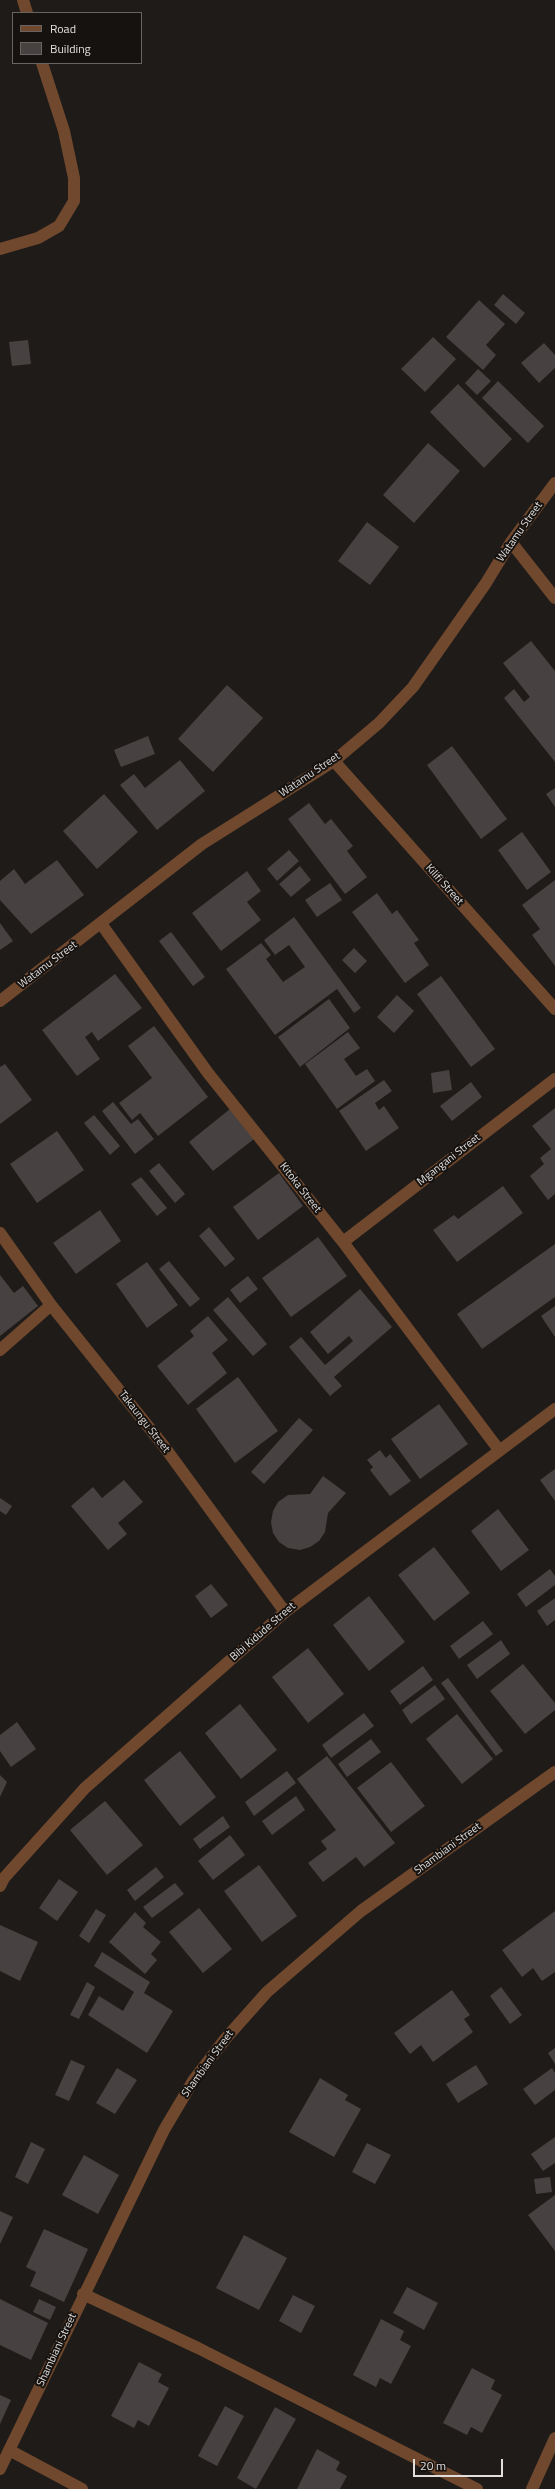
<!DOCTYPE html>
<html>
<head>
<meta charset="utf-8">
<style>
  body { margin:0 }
  #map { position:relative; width:555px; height:2489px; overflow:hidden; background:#1f1b19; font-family:"Titillium Web",sans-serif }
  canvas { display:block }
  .legend { position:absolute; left:12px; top:12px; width:130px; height:52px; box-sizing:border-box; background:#161210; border:1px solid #676462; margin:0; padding:5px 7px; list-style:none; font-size:12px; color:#e1dedc }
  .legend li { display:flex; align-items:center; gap:8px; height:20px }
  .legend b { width:20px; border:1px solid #676462 }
  .scale { position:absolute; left:413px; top:2459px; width:90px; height:18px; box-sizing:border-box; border:2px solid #e1dedc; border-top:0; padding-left:5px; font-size:12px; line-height:14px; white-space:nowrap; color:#e1dedc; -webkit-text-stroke:3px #161210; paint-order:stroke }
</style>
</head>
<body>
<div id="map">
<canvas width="555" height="2489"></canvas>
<ul class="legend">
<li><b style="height:5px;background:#6f482d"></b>Road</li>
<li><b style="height:11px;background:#474241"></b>Building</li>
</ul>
<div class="scale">20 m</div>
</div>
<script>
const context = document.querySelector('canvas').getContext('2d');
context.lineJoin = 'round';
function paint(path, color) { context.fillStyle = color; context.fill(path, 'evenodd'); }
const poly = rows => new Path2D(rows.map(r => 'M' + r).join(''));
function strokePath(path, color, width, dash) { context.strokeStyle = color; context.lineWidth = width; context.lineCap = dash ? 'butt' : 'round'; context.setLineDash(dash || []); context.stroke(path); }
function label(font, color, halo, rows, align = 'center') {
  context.font = font + ' "Titillium Web",sans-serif'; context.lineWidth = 4; context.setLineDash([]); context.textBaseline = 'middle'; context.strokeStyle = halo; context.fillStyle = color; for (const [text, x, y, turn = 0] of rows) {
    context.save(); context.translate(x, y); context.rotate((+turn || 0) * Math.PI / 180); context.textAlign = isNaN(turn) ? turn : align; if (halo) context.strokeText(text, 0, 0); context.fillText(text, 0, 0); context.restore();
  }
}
const building = poly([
  [503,294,525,313,516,324,494,305],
  [479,300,505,324,486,345,496,355,483,370,446,337],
  [433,337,456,359,425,392,401,369],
  [28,340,31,364,12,366,9,342],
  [544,343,555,355,555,368,539,383,521,363],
  [478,369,491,381,477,395,465,383],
  [498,381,544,426,528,443,482,398],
  [458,384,512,439,484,468,430,412],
  [428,443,460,471,414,523,383,495],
  [367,522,399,547,370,585,338,561],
  [531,641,555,671,555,762,504,698,514,689,524,702,530,697,503,663],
  [227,685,263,718,213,772,178,739],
  [148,736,155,754,121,767,114,750],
  [452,746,507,819,481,839,427,765],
  [180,760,205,791,157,830,120,785,134,774,145,788],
  [555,788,555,807,546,794],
  [104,794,138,832,97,869,63,831],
  [309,803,325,824,331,819,353,846,347,851,367,877,345,894,288,819],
  [522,832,551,872,527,890,498,850],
  [289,850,299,861,277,881,267,869],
  [57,860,84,895,31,934,0,900,0,881,14,869,25,884],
  [300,866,311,880,291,897,279,884],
  [247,871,261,891,247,902,261,920,221,951,192,913],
  [555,880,555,966,532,935,540,929,522,905],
  [330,883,342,900,317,917,305,900],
  [377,893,392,914,397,910,419,940,414,943,429,965,405,983,352,912],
  [294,917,361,1008,354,1013,337,989,275,1035,226,969,261,943,271,955,266,959,283,982,305,967,289,945,275,955,264,940],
  [0,923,13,941,0,950],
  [171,932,205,977,193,986,159,941],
  [354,948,367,961,355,973,342,960],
  [115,974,142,1008,98,1041,92,1032,85,1037,100,1059,77,1076,42,1030],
  [441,976,495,1049,471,1067,417,994],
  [397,995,414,1011,394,1033,377,1017],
  [329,999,350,1028,300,1067,278,1037],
  [154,1026,208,1097,158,1136,140,1113,132,1120,119,1103,152,1078,128,1046],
  [348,1032,360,1048,344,1059,356,1076,367,1069,375,1081,337,1109,305,1064],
  [5,1064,32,1100,0,1124,0,1067],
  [449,1070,452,1090,433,1093,431,1073],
  [384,1080,392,1091,375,1103,379,1110,384,1106,399,1128,366,1151,339,1111],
  [471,1082,482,1097,452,1121,440,1106],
  [113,1102,131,1124,138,1119,154,1139,135,1154,102,1111],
  [555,1108,555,1194,548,1200,530,1176,544,1164,540,1158,551,1149,532,1126],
  [230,1109,254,1139,213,1171,189,1142],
  [94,1115,120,1146,110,1155,84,1123],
  [57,1131,84,1170,37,1203,10,1164],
  [159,1163,185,1194,175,1203,149,1171],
  [279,1173,303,1206,258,1240,233,1207],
  [141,1177,167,1208,157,1216,131,1184],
  [503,1186,523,1213,457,1262,433,1230,454,1215,458,1219],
  [100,1210,121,1241,76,1274,53,1243],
  [209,1227,235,1259,225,1267,199,1236],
  [318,1237,347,1276,291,1317,262,1278],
  [555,1244,555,1297,482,1349,457,1314],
  [169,1261,200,1299,190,1307,159,1269],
  [147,1262,178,1305,147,1328,116,1284],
  [0,1275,14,1293,23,1286,38,1306,0,1336],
  [248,1276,258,1289,240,1303,230,1290],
  [360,1289,392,1327,334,1377,342,1386,330,1396,289,1347,301,1337,325,1365,353,1341,349,1336,328,1354,310,1332],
  [228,1297,267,1344,253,1356,213,1310],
  [555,1306,555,1337,541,1316],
  [208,1316,228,1340,212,1353,227,1373,188,1405,157,1366,194,1336,190,1331],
  [238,1377,278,1431,235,1463,196,1409],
  [439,1404,468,1444,420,1479,391,1439],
  [299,1418,313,1430,264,1484,251,1472],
  [380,1450,386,1458,390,1454,411,1481,390,1496,370,1470,373,1467,367,1460],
  [555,1469,555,1501,540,1480],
  [323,1476,346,1493,328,1513,325,1532,319,1541,310,1547,300,1550,288,1548,279,1542,273,1533,271,1522,273,1511,278,1502,288,1495,310,1494],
  [124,1480,143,1502,118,1523,127,1534,108,1550,71,1506,93,1487,102,1498],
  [0,1498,12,1506,6,1515,0,1511],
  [498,1509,529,1550,501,1571,471,1531],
  [434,1547,470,1593,434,1621,398,1575],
  [550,1569,555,1576,555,1585,526,1607,517,1594],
  [211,1584,228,1605,211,1618,195,1596],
  [369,1596,405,1642,369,1671,333,1625],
  [555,1598,555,1620,547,1626,537,1611],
  [483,1621,493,1634,459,1659,450,1646],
  [501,1640,510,1654,477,1679,467,1665],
  [308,1648,344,1694,308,1723,272,1677],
  [523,1664,555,1703,555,1710,525,1734,490,1691],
  [423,1666,433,1680,400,1705,390,1691],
  [448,1678,503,1751,496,1756,441,1683],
  [435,1685,445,1699,411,1724,402,1710],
  [240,1704,277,1750,241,1779,205,1733],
  [364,1713,374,1726,331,1758,322,1745],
  [457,1714,493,1759,462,1784,426,1739],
  [17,1722,36,1749,11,1767,0,1751,0,1735],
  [371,1739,381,1752,347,1777,338,1764],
  [180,1751,216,1797,180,1826,144,1780],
  [327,1756,395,1843,364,1867,356,1857,323,1882,308,1863,327,1849,321,1841,336,1830,297,1779],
  [391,1762,425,1806,391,1832,357,1788],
  [287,1771,296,1783,254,1816,245,1802],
  [0,1775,7,1782,0,1797],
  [296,1796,305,1810,272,1835,262,1821],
  [105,1801,143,1845,107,1875,70,1830],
  [223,1816,230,1827,200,1849,193,1839],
  [230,1835,245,1855,213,1880,198,1861],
  [259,1865,297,1916,262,1942,224,1891],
  [156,1867,164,1877,135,1901,127,1890],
  [59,1879,78,1892,57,1921,39,1908],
  [175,1883,184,1894,152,1918,143,1907],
  [199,1908,232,1949,203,1973,169,1932],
  [96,1909,106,1915,89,1943,79,1936],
  [555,1911,555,1972,542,1981,533,1968,522,1977,502,1950],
  [135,1912,146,1923,143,1927,161,1942,151,1954,157,1960,145,1974,109,1942],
  [0,1925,38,1942,20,1981,0,1971],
  [102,1952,150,1982,144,1993,173,2011,147,2053,88,2015,99,1996,123,2011,134,1992,94,1966],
  [87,1982,95,1987,79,2019,70,2015],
  [501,1987,522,2015,510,2024,490,1996],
  [452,1990,470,2015,464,2019,473,2032,433,2062,421,2045,410,2054,394,2033],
  [555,2048,555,2064,548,2053],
  [71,2060,85,2066,69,2101,55,2095],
  [476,2065,488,2084,458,2103,446,2084],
  [117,2068,137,2080,115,2114,96,2103],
  [552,2068,555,2073,555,2090,535,2105,523,2089],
  [320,2078,348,2095,345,2100,361,2109,334,2157,289,2132],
  [555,2137,555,2163,543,2171,531,2154],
  [31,2142,45,2149,28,2184,15,2177],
  [367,2143,391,2155,375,2184,352,2172],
  [84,2155,119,2175,98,2214,62,2195],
  [550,2177,552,2192,536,2194,534,2179],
  [555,2195,555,2251,528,2215],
  [0,2211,13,2217,0,2244],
  [44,2229,88,2249,64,2302,30,2286,36,2272,26,2267],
  [244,2235,287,2258,259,2310,216,2288],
  [407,2287,438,2303,424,2330,393,2313],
  [293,2295,315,2306,301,2333,279,2321],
  [0,2299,48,2323,31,2360,0,2345],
  [39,2299,56,2307,50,2320,33,2312],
  [381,2319,404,2331,400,2340,411,2346,391,2384,380,2378,376,2387,353,2375],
  [139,2362,162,2374,158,2382,169,2388,149,2426,138,2420,134,2428,111,2416],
  [472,2368,495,2380,491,2389,502,2395,482,2433,471,2427,467,2435,443,2423],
  [0,2395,11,2400,0,2424],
  [225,2406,244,2416,217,2466,198,2456],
  [275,2407,296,2419,256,2489,237,2478],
  [317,2449,340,2462,336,2470,347,2476,340,2489,297,2489]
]);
const minor = poly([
  [23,0,27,13],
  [0,249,38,238,59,226,74,201,74,178,64,131,42,63],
  [511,542,555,598],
  [334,761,555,1009],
  [102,925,208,1073,343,1242,499,1450],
  [0,1001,202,844,334,761,379,723,413,687,486,583,511,542,555,483],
  [0,1233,51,1305,163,1445,285,1612],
  [343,1242,555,1079],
  [0,1350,51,1305],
  [0,1886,4,1878,85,1788,285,1612,555,1409],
  [83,2294,198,2348,477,2489],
  [9,2450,82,2489],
  [0,2469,164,2130,193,2081,226,2038,267,1992,361,1911,555,1772],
  [532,2489,555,2438]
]);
const streetNames = [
  ["Watamu Street",520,532,-55],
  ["Watamu Street",310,775,-34],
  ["Kilifi Street",444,885,48],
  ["Watamu Street",48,965,-37],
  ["Mgangani Street",449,1160,-38],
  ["Kitoka Street",300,1188,52],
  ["Takaungu Street",144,1422,52],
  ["Bibi Kidude Street",263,1632,-41],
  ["Shambiani Street",448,1849,-36],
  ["Shambiani Street",208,2064,-54],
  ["Shambiani Street",57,2350,-65]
];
paint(building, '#474241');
strokePath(minor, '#6f482d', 12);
label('11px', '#e1dedc', '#161210', streetNames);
</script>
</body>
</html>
